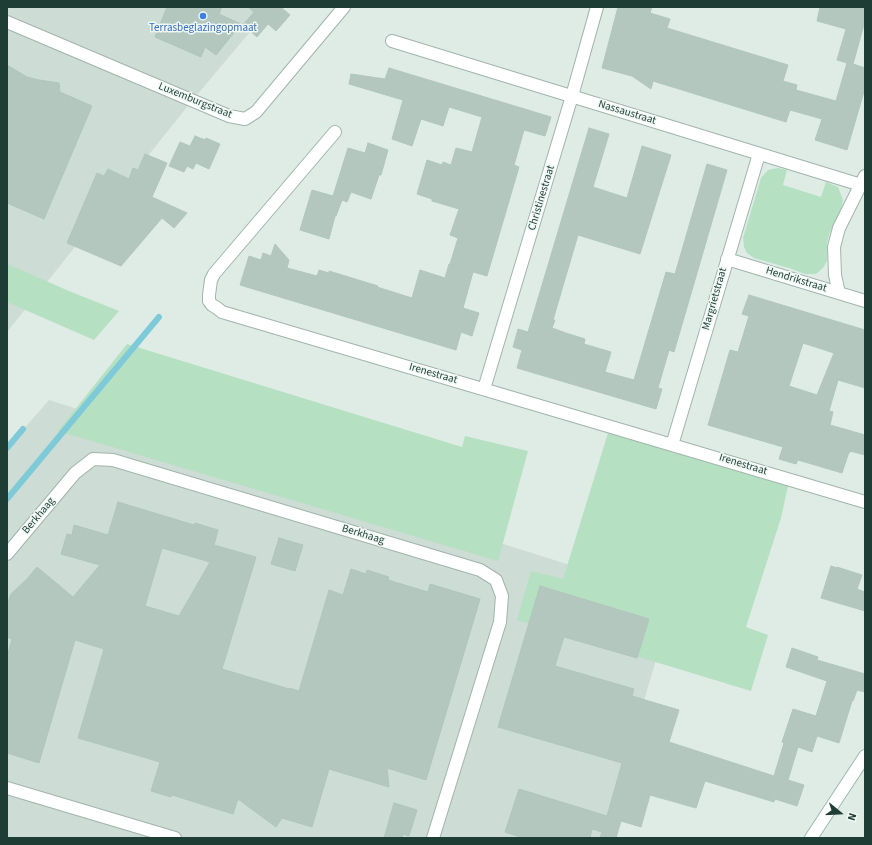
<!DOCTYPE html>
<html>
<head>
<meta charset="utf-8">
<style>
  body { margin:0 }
  #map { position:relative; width:872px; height:845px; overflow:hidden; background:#dfece6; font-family:"Source Sans 3",sans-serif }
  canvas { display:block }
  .frame { position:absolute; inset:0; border:8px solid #1e3e35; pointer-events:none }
  .north { position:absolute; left:820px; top:793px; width:40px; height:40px; -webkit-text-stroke:3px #f0f8f4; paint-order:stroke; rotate:108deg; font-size:11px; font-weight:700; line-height:16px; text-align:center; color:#1e3e35 }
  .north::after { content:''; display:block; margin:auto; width:14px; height:18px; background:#1e3e35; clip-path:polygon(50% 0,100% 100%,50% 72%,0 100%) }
</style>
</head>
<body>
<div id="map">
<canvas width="872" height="845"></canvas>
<div class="frame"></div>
<div class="north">N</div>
</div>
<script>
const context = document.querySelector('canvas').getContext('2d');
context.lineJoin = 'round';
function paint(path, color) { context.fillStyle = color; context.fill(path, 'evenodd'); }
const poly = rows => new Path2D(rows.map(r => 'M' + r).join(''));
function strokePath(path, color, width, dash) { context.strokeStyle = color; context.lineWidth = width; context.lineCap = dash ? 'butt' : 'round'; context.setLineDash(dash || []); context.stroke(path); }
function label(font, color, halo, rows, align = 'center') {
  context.font = font + ' "Source Sans 3",sans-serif'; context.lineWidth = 3; context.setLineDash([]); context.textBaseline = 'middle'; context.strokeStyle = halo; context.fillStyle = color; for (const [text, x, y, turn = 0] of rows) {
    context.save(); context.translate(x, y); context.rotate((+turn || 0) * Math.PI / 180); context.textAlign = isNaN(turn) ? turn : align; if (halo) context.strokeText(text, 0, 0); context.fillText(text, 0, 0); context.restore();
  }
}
const built = poly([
  [7,7,271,7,191,102,7,332],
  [49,400,674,598,604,838,7,838,7,448]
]);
const green = poly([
  [778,168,787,170,783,185,821,197,826,182,838,187,843,200,841,210,830,232,827,242,827,261,823,268,816,274,805,274,792,269,754,258,747,253,744,247,743,238,761,178,768,170],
  [7,264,69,291,119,311,94,340,7,302],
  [127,344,462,447,465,436,528,451,498,561,58,431],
  [608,433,788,486,781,518,770,552,746,627,768,635,751,691,517,620,531,571,563,579]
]);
const stream = poly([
  [7,448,23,429],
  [7,499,159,317]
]);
const building = poly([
  [167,7,222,7,219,14,241,24,216,55,205,47,201,57,155,37,167,7],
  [248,7,283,7,282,8,290,15,276,31,268,24,257,37,243,25,254,12,248,7],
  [618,7,652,7,650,13,670,19,667,28,788,65,783,81,797,85,796,90,836,101,847,63,837,60,846,29,817,21,820,7,865,7,865,21,853,64,865,68,865,88,847,150,815,140,822,119,790,110,786,122,653,81,651,89,632,76,602,68,618,7],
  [7,65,27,77,39,80,59,83,60,92,92,106,44,219,7,203,7,65],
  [389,68,551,117,545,136,524,130,514,165,519,167,487,276,473,272,463,308,479,313,472,336,461,332,456,350,240,285,249,256,261,260,263,253,271,256,275,244,289,260,287,268,317,276,319,270,329,273,329,271,378,286,377,287,412,298,420,270,445,278,449,264,450,264,458,238,450,235,459,209,432,201,432,199,417,194,427,160,442,165,443,162,451,165,456,148,472,152,482,117,449,107,443,126,421,119,412,146,392,139,403,100,349,84,351,74,385,79,389,68],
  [589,128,609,134,593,187,627,198,642,146,671,155,640,254,578,235,565,279,553,320,555,320,552,328,566,333,585,339,584,344,611,352,605,372,634,380,666,272,675,274,707,164,727,170,674,352,669,350,658,388,662,389,656,409,517,368,522,350,513,347,518,329,528,332,589,128],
  [195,136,205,140,206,138,220,144,209,169,196,163,193,169,187,166,184,172,169,166,180,142,190,146,195,136],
  [368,143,388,150,381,175,379,175,371,199,351,192,347,202,342,200,336,216,335,216,329,239,300,230,312,190,333,196,348,148,365,153,368,143],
  [145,154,167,163,152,197,187,213,174,228,162,218,121,266,67,243,97,173,104,176,108,169,129,179,133,168,138,170,145,154],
  [749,295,865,330,865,388,838,380,829,411,833,412,830,425,865,435,865,455,850,451,850,453,849,452,842,473,798,460,796,464,779,459,783,447,708,425,730,350,738,352,749,316,742,314,749,295],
  [803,343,834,353,817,395,789,386,803,343],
  [118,502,194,525,195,523,218,530,214,545,256,557,222,669,289,689,289,688,299,691,329,590,343,595,351,569,366,574,367,570,389,577,388,580,428,592,430,584,480,599,426,780,387,768,389,787,329,769,312,827,282,818,276,827,238,799,233,814,172,795,171,797,151,791,160,762,78,738,104,649,75,640,39,763,7,753,7,657,12,639,7,637,7,605,11,594,27,579,37,567,73,597,100,565,61,554,67,534,72,535,74,525,108,535,118,502],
  [162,548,210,562,179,616,145,606,162,548],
  [279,538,303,545,295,571,271,564,279,538],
  [831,566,837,568,837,567,862,575,857,589,865,592,865,611,821,598,831,566],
  [540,586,649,619,637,658,564,637,555,666,634,689,632,696,679,710,669,742,774,776,784,743,782,742,793,709,816,716,827,681,786,667,792,648,818,657,817,660,865,674,865,692,857,690,853,701,852,701,839,743,817,736,812,752,798,747,788,780,804,785,797,806,775,799,774,802,705,781,696,808,650,795,641,827,621,821,616,838,600,838,602,832,592,829,590,838,523,838,505,832,519,789,607,816,622,763,498,727,540,586],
  [394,803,417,810,409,836,403,834,402,838,384,838,394,803]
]);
const street = poly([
  [7,22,229,116,245,119,256,112,344,7],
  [392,41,861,185],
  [335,132,214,274,211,280,209,295,209,301,212,305,217,308,222,312,865,502],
  [727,259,865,301],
  [839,293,835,275,834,247,839,228,865,176],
  [484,389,572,96,597,7],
  [672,445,759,154],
  [7,554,75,473,93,459,113,460,480,570,496,580,502,596,500,622,433,838],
  [7,788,175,838]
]);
const secondary = poly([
  [811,838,865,756]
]);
const markers = [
  [203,16,4,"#3f7fe0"]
];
const shopNames = [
  ["Terrasbeglazingopmaat",203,29]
];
const streetNames = [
  ["Luxemburgstraat",195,101,22],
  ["Nassaustraat",627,113,17],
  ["Christinestraat",542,198,-73],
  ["Hendrikstraat",796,280,17],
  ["Margrietstraat",715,299,-74],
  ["Irenestraat",433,374,16],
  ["Irenestraat",743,465,17],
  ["Berkhaag",39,516,-50],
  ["Berkhaag",363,535,17]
];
paint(built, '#cddcd5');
paint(green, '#b5e0c1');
strokePath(stream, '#7fcad8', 6);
paint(building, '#b4c7bf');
strokePath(building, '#b0c6bd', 1);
strokePath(street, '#a1b4ad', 14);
strokePath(secondary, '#9cb9af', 14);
strokePath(street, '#fff', 12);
strokePath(secondary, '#fff', 12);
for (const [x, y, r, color] of markers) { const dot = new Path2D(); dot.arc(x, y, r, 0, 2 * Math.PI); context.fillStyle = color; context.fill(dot); strokePath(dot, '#f0f8f4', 1.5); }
label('11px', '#366cbe', '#f0f8f4', shopNames);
label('11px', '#1e3e35', '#f0f8f4', streetNames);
</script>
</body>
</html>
